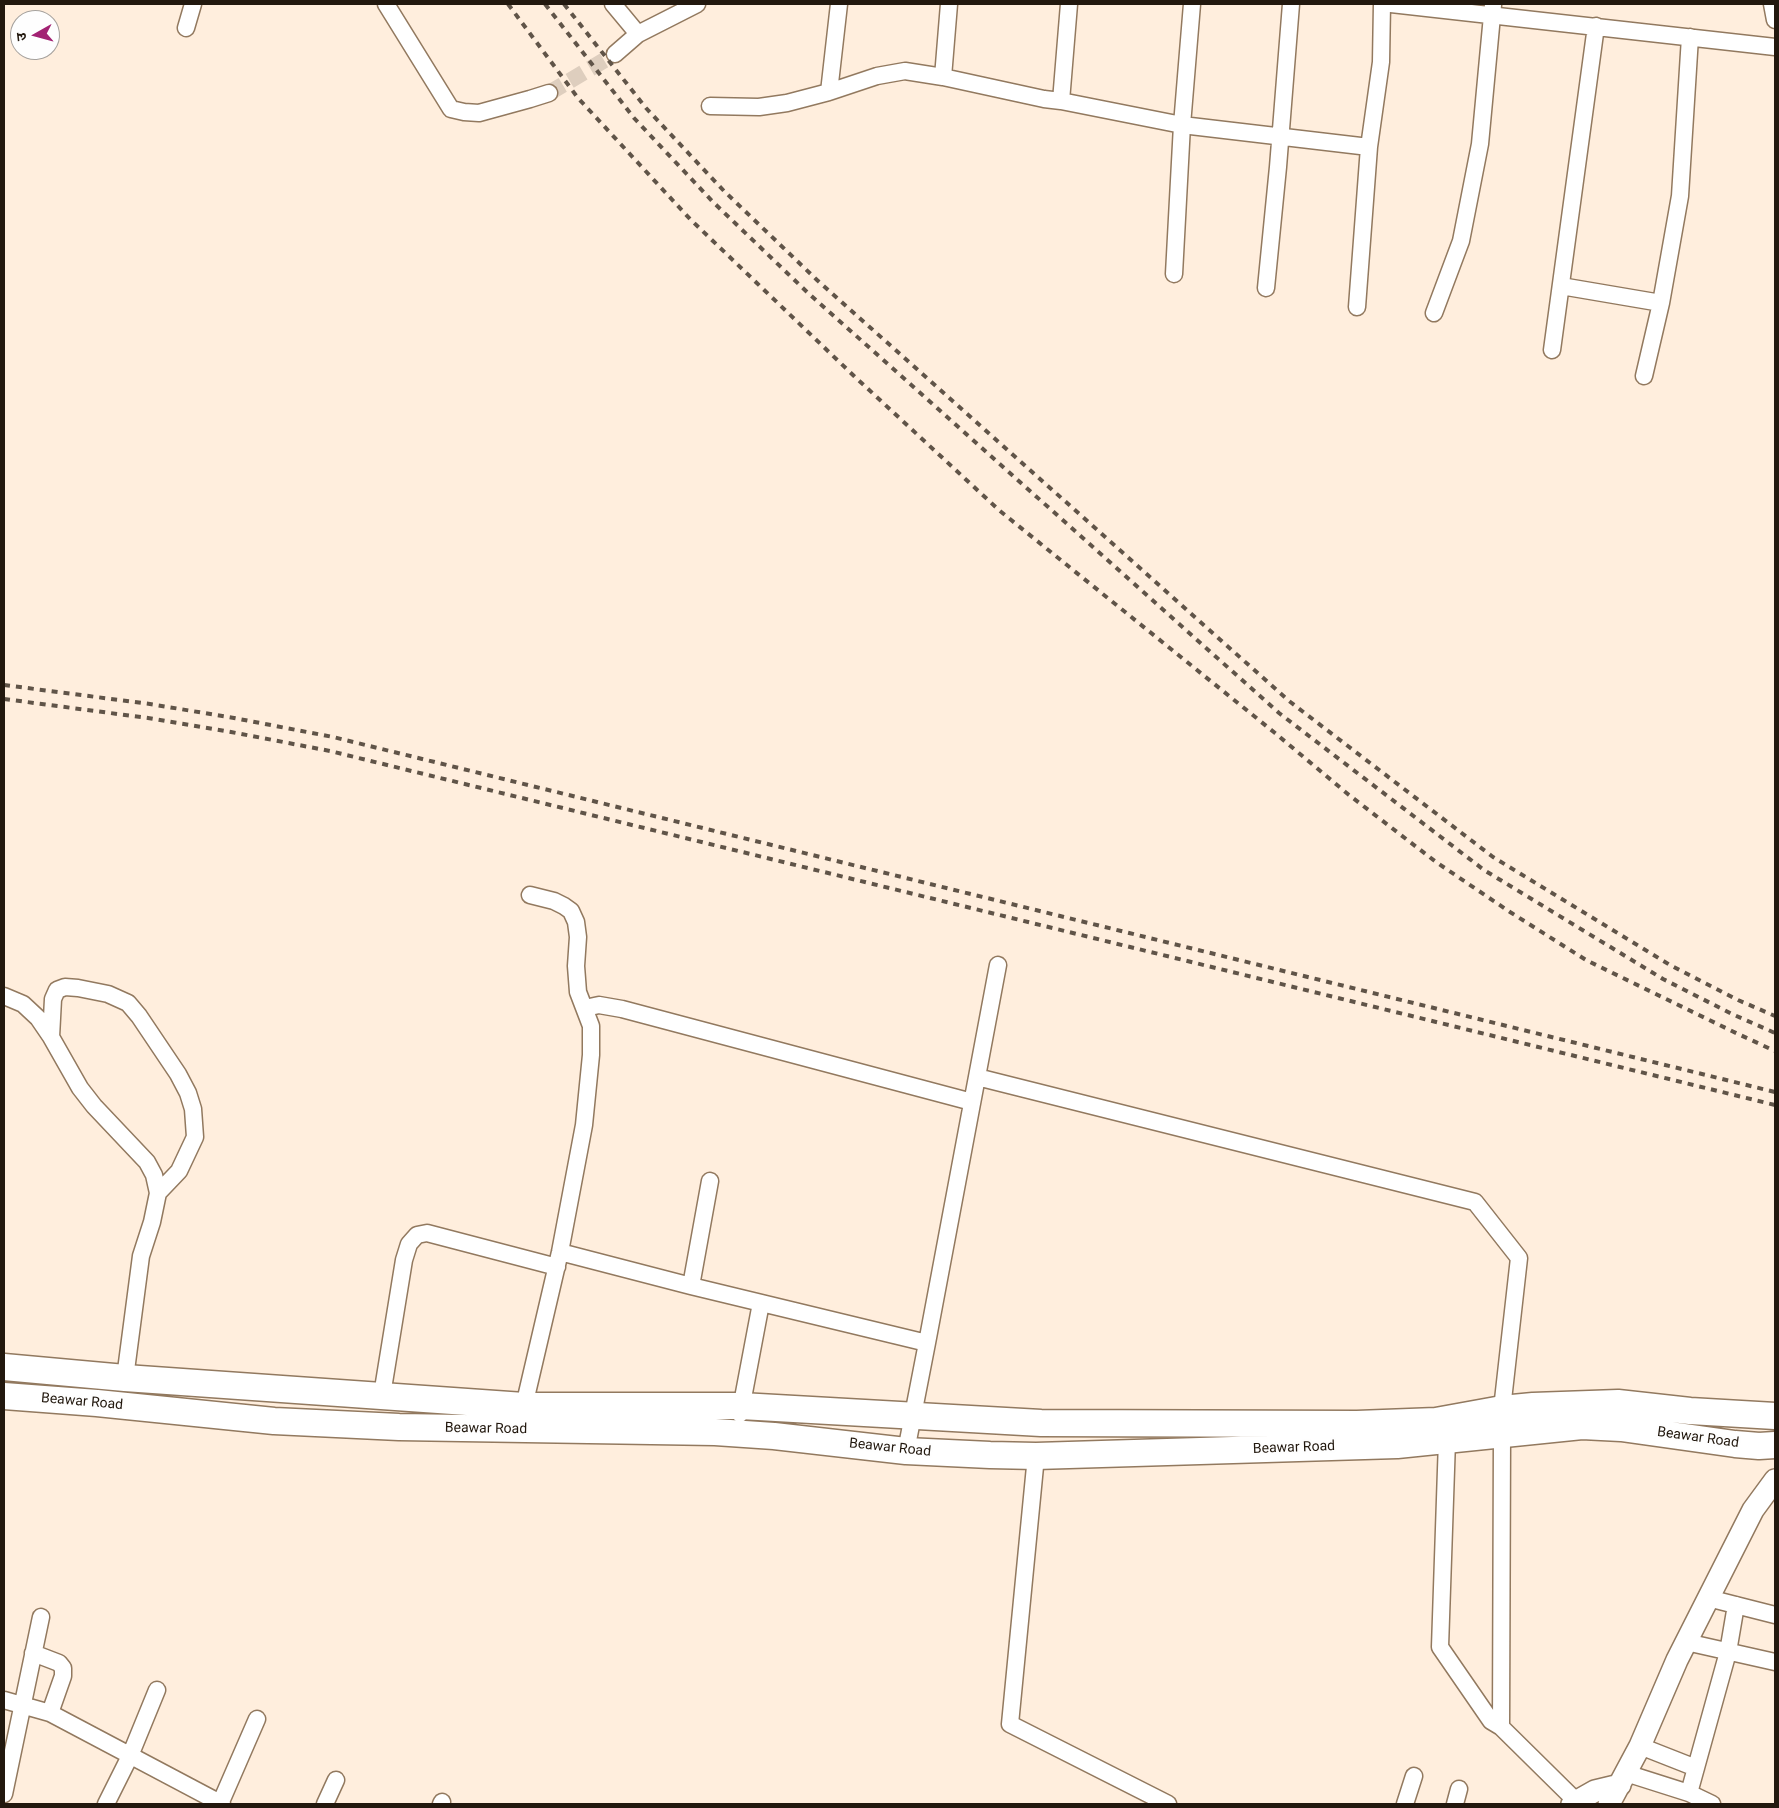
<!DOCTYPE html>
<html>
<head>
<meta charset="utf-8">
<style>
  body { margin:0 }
  #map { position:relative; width:1779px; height:1808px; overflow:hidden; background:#fed; font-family:Roboto,"Noto Sans Devanagari",sans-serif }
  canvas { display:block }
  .frame { position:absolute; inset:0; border:5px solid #22180e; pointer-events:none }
  .north { position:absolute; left:10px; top:10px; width:50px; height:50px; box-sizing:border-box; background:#fefefe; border:1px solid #a6a29e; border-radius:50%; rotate:263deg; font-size:14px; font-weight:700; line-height:20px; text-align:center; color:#22180e }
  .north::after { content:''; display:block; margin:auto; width:18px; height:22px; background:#a22273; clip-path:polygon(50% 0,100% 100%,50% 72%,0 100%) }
</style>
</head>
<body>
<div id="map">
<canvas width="1779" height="1808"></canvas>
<div class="frame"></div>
<div class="north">उ</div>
</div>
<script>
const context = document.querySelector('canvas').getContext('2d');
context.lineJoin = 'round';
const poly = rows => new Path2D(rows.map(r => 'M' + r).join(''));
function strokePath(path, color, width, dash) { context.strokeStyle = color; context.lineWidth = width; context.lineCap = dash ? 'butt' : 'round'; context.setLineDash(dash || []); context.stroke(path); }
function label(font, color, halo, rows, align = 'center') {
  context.font = font + ' Roboto,sans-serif'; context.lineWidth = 5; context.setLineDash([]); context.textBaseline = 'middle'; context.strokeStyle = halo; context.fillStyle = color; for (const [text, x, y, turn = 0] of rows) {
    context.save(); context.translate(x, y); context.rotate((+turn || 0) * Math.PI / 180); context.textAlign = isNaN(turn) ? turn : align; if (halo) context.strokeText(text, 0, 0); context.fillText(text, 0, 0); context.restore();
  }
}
const minorTunnel = poly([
  [549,93,615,54]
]);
const minor = poly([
  [386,4,451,109,464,112,479,113,530,99,549,93],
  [613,4,638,34,697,4],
  [1391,4,1775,47],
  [1772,4,1775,20],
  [186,28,193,4],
  [615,54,638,34],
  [943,77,949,4],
  [829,92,839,4],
  [1061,101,1069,4],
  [710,106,759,107,787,103,829,92,877,76,905,71,943,77,1044,99,1061,101,1182,125,1369,147],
  [1174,274,1182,125,1192,4],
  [1561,286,1661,303],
  [1266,288,1278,167,1291,4],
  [1357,307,1369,147,1381,62,1382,4],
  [1434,313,1461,241,1480,144,1493,5],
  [1552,350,1596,26],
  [1644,376,1661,303,1680,196,1690,37],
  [4,996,23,1004,38,1018,51,1037,80,1088,94,1106,147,1162,154,1175,158,1193,152,1222,141,1256,125,1378],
  [585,1008,599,1005,622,1009,972,1102],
  [51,1037,53,999,57,990,65,987,78,988,108,994,128,1003,139,1016,178,1074,188,1093,193,1109,195,1137,179,1171,158,1193],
  [977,1077,1475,1202,1519,1258,1502,1409],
  [560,1252,691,1286,927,1343,906,1451],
  [691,1286,710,1181],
  [927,1343,998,965],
  [382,1395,404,1260,409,1244,417,1235,427,1233,557,1267],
  [524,1406,560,1252,584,1125,591,1055,591,1026,578,992,576,966,578,937,576,922,571,911,564,906,554,901,530,895],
  [740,1414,761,1303],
  [1447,1440,1440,1647,1491,1721,1501,1727,1576,1801],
  [1036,1456,1010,1724,1168,1804],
  [1708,1598,1775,1615],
  [1686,1642,1775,1662],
  [33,1653,59,1663,63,1668,63,1676,50,1713],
  [4,1700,50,1713,222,1804],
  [1501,1727,1502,1434],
  [1640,1746,1696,1768],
  [1626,1773,1689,1793,1712,1804],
  [1689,1793,1728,1652,1736,1605],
  [4,1794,41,1617],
  [106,1804,130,1756,157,1690],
  [220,1804,257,1719],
  [325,1804,336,1780],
  [441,1804,442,1802],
  [1405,1804,1414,1776],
  [1455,1804,1459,1789]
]);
const tertiary = poly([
  [1572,1804,1595,1791,1620,1785],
  [1609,1804,1640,1746,1677,1660,1753,1510,1775,1480]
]);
const primary = poly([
  [4,1367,125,1378,524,1406,741,1406,1041,1423,1357,1424,1436,1421,1502,1409,1533,1406,1618,1403,1690,1411,1775,1416],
  [4,1396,97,1403,274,1421,399,1427,715,1432,774,1436,906,1451,990,1455,1036,1456,1397,1445,1582,1426,1621,1428,1735,1444,1759,1446,1775,1445]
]);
const rail = poly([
  [508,4,578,98,690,219,854,376,1000,511,1275,733,1349,795,1436,862,1510,912,1586,960,1738,1034,1775,1051],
  [545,4,634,118,713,202,807,292,1279,713,1484,870,1663,979,1732,1014,1775,1033],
  [564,4,646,108,724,191,817,280,1289,701,1493,857,1670,965,1738,1000,1775,1016],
  [4,685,150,704,234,718,333,737,1775,1092],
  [4,699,148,718,231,732,330,751,1775,1105]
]);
const streetNames = [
  ["Beawar Road",82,1402,5],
  ["Beawar Road",486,1429,1],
  ["Beawar Road",1698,1438,8],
  ["Beawar Road",890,1448,6],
  ["Beawar Road",1294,1448,-2]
];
strokePath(minorTunnel, '#decebe', 16, [16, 8]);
strokePath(minor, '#92795f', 19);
strokePath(tertiary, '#92795f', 24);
strokePath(primary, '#92795f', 29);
strokePath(minor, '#fff', 16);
strokePath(tertiary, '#fff', 21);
strokePath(primary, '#fff', 26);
strokePath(rail, '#605448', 4, [6, 6]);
label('14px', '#22180e', '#fefefe', streetNames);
</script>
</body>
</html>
